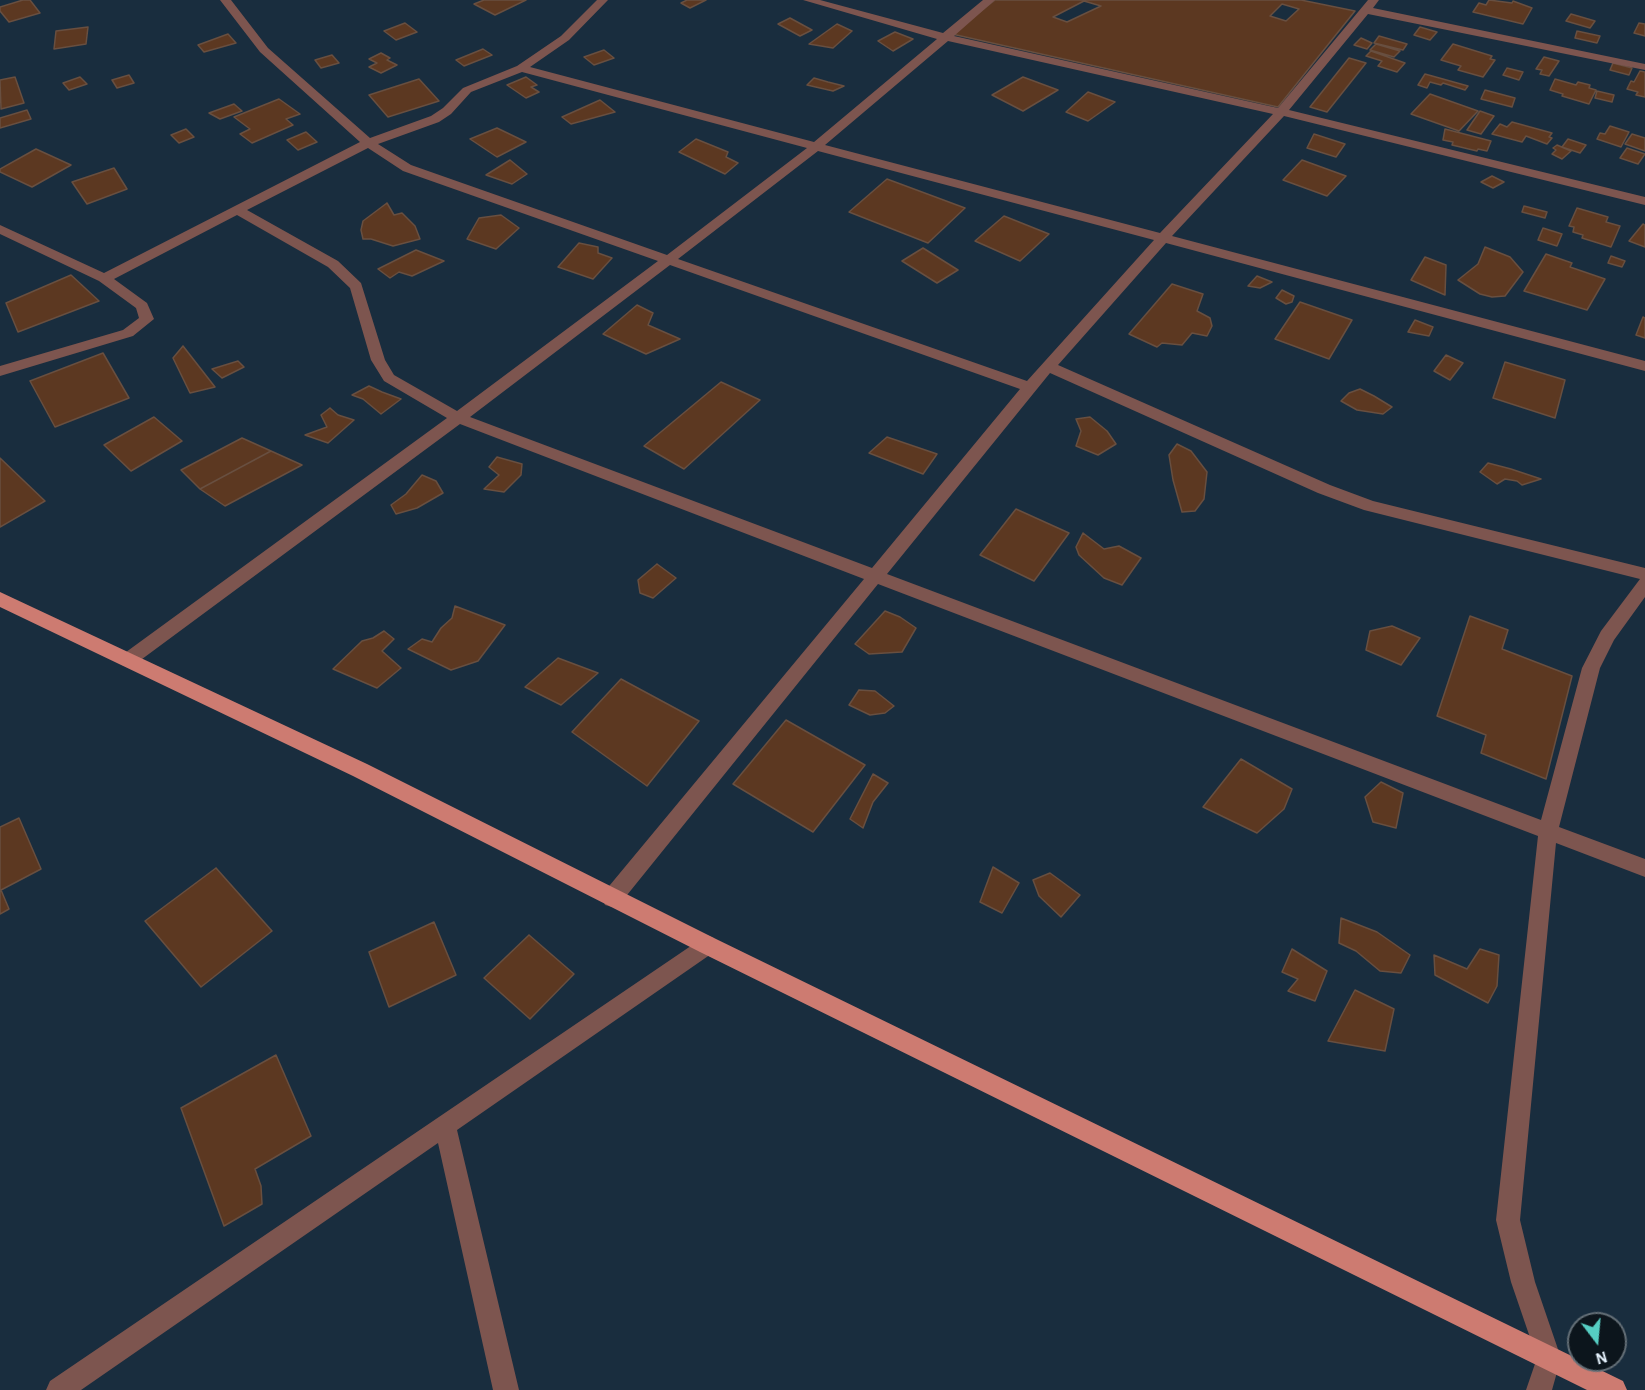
<!DOCTYPE html>
<html>
<head>
<meta charset="utf-8">
<style>
  body { margin:0 }
  #map { position:relative; width:1645px; height:1390px; overflow:hidden; background:#192d3e; font-family:"Alegreya Sans",sans-serif }
  canvas { display:block }
  .north { position:absolute; left:1567px; top:1312px; width:60px; height:60px; box-sizing:border-box; background:#0c151c; border:2px solid #636e76; border-radius:50%; rotate:164deg; font-size:16px; font-weight:700; line-height:24px; text-align:center; color:#e6f3fe }
  .north::after { content:''; display:block; margin:auto; width:21px; height:27px; background:#56cec3; clip-path:polygon(50% 0,100% 100%,50% 72%,0 100%) }
</style>
</head>
<body>
<div id="map">
<canvas width="1645" height="1390"></canvas>
<div class="north">N</div>
</div>
<script>
const context = document.querySelector('canvas').getContext('2d');
context.lineJoin = 'round';
function paint(path, color) { context.fillStyle = color; context.fill(path, 'evenodd'); }
const poly = rows => new Path2D(rows.map(r => 'M' + r).join(''));
function strokePath(path, color, width, dash) { context.strokeStyle = color; context.lineWidth = width; context.lineCap = dash ? 'butt' : 'round'; context.setLineDash(dash || []); context.stroke(path); }
const building = poly([
  [23,0,30,0,40,13,9,22,0,11,0,7,23,0],
  [484,0,526,0,495,15,474,4,484,0],
  [687,0,706,0,690,8,681,3,687,0],
  [995,0,1301,0,1355,11,1278,107,952,34,995,0],
  [1489,0,1512,3,1513,1,1532,8,1523,24,1473,12,1479,3,1486,5,1489,0],
  [1084,1,1101,6,1067,22,1053,17,1084,1],
  [1282,4,1299,9,1286,21,1270,16,1282,4],
  [1571,14,1595,21,1590,28,1566,21,1571,14],
  [790,18,812,30,800,36,778,24,790,18],
  [405,23,417,32,396,40,384,31,405,23],
  [1639,23,1645,24,1645,36,1634,33,1639,23],
  [837,24,852,31,833,48,809,44,837,24],
  [88,27,86,44,54,49,56,31,88,27],
  [1420,27,1437,32,1430,40,1414,35,1420,27],
  [1577,31,1600,36,1597,43,1575,38,1577,31],
  [895,32,913,39,893,51,878,41,895,32],
  [228,34,236,43,204,52,198,45,228,34],
  [1379,36,1407,44,1403,50,1374,43,1379,36],
  [1361,38,1372,43,1367,49,1354,45,1361,38],
  [1376,44,1400,51,1394,57,1370,50,1376,44],
  [1453,44,1492,56,1490,59,1495,60,1483,77,1458,70,1461,66,1441,60,1453,44],
  [483,49,492,55,464,66,456,60,483,49],
  [604,50,614,58,594,65,584,57,604,50],
  [1371,51,1405,63,1397,72,1378,66,1382,61,1366,56,1371,51],
  [381,53,390,58,387,60,397,65,381,73,369,67,377,63,369,59,381,53],
  [332,55,339,63,321,68,315,60,332,55],
  [1544,57,1559,61,1549,76,1540,74,1542,70,1536,69,1544,57],
  [1349,58,1366,63,1327,112,1310,107,1349,58],
  [1613,63,1632,68,1629,75,1610,70,1613,63],
  [1507,68,1523,72,1519,80,1503,75,1507,68],
  [1640,71,1645,72,1645,97,1636,95,1638,92,1627,89,1631,81,1634,82,1640,71],
  [1425,74,1468,86,1465,90,1443,83,1441,85,1430,82,1427,88,1418,85,1425,74],
  [129,75,134,83,117,88,112,80,129,75],
  [15,77,24,103,1,109,0,80,15,77],
  [80,77,87,84,69,90,63,83,80,77],
  [526,77,537,85,531,87,539,92,526,98,507,85,526,77],
  [1023,77,1058,90,1023,111,992,95,1023,77],
  [814,78,828,82,844,86,833,91,807,85,814,78],
  [419,79,439,101,388,117,369,95,419,79],
  [1555,79,1576,85,1578,82,1590,85,1589,88,1596,90,1589,104,1562,96,1563,94,1550,90,1555,79],
  [1485,90,1515,98,1512,107,1481,99,1485,90],
  [1597,91,1614,95,1612,102,1595,98,1597,91],
  [1088,92,1115,102,1088,121,1066,112,1088,92],
  [1430,94,1478,111,1459,131,1411,114,1430,94],
  [279,99,300,114,286,119,293,125,252,143,240,134,250,129,234,117,279,99],
  [600,100,615,112,571,124,562,117,600,100],
  [234,104,242,111,220,119,209,113,234,104],
  [27,110,31,119,0,128,0,118,27,110],
  [1480,111,1494,116,1481,134,1467,130,1480,111],
  [1512,122,1552,133,1549,137,1552,138,1547,144,1526,136,1522,142,1492,134,1500,124,1507,127,1512,122],
  [1610,126,1629,132,1621,147,1597,139,1600,133,1605,134,1610,126],
  [497,128,526,142,497,157,470,139,497,128],
  [186,129,194,137,179,143,171,135,186,129],
  [1445,129,1491,141,1487,151,1478,149,1477,151,1452,145,1453,142,1443,140,1445,129],
  [306,132,317,142,298,150,287,140,306,132],
  [1314,134,1345,144,1336,157,1307,148,1314,134],
  [1632,134,1645,138,1645,151,1625,144,1632,134],
  [696,139,728,152,726,157,738,163,725,174,679,152,696,139],
  [1568,139,1586,145,1580,153,1562,147,1568,139],
  [1557,145,1571,151,1562,159,1552,154,1556,150,1553,148,1557,145],
  [1627,148,1645,154,1638,164,1620,158,1627,148],
  [36,149,71,165,32,187,0,172,0,169,36,149],
  [510,160,527,174,512,184,486,175,510,160],
  [1302,160,1346,176,1327,196,1283,180,1302,160],
  [114,168,127,189,87,204,72,182,114,168],
  [1492,176,1504,182,1493,188,1481,182,1492,176],
  [887,179,965,208,928,243,849,212,887,179],
  [387,203,394,215,402,213,415,226,420,239,393,246,371,239,363,239,361,230,363,221,387,203],
  [1524,206,1547,212,1545,218,1522,212,1524,206],
  [1577,208,1608,217,1606,222,1620,226,1611,247,1582,238,1583,235,1573,232,1574,227,1569,226,1577,208],
  [501,215,519,228,496,249,467,239,479,218,501,215],
  [1004,216,1049,234,1020,261,975,241,1004,216],
  [1643,224,1645,225,1645,247,1629,241,1643,224],
  [1543,228,1562,234,1557,246,1538,240,1543,228],
  [579,243,598,247,598,253,612,258,593,279,558,267,579,243],
  [1485,247,1510,257,1523,272,1505,296,1492,297,1480,294,1458,280,1478,264,1485,247],
  [923,248,958,270,937,283,902,261,923,248],
  [416,250,444,261,412,276,399,272,390,278,378,269,416,250],
  [1546,254,1572,263,1570,267,1605,279,1587,310,1524,291,1546,254],
  [1611,256,1625,261,1622,267,1608,263,1611,256],
  [1425,257,1446,265,1445,295,1411,280,1425,257],
  [71,275,99,301,18,332,6,303,71,275],
  [1257,276,1272,282,1260,288,1248,286,1257,276],
  [1172,284,1203,294,1197,311,1210,318,1212,326,1207,336,1192,333,1182,345,1162,343,1157,347,1129,334,1172,284],
  [1282,290,1294,296,1292,302,1286,304,1276,298,1282,290],
  [1300,302,1352,320,1329,359,1275,339,1300,302],
  [637,305,653,313,648,325,680,339,646,354,603,334,637,305],
  [1643,317,1645,318,1645,338,1636,335,1643,317],
  [1415,320,1433,327,1429,336,1408,332,1415,320],
  [183,346,215,387,190,393,173,358,183,346],
  [103,353,129,398,55,427,30,381,103,353],
  [1446,355,1463,363,1450,380,1434,371,1446,355],
  [238,361,244,367,222,378,212,369,238,361],
  [1505,362,1565,380,1555,418,1493,398,1505,362],
  [721,382,760,400,684,469,644,446,721,382],
  [369,386,382,392,401,399,381,414,363,399,352,395,369,386],
  [1360,389,1374,396,1392,407,1383,414,1357,410,1341,401,1349,393,1360,389],
  [330,408,338,415,354,420,328,443,305,435,327,427,321,415,330,408],
  [154,417,182,441,131,471,104,445,154,417],
  [1090,417,1107,431,1116,444,1098,455,1076,446,1081,431,1076,419,1090,417],
  [887,437,937,454,923,474,869,453,887,437],
  [242,438,271,451,200,489,181,470,242,438],
  [1177,444,1191,451,1207,472,1204,499,1195,511,1182,512,1173,480,1169,455,1177,444],
  [271,451,302,465,225,506,200,489,271,451],
  [497,457,522,464,521,475,504,492,484,489,499,475,489,467,497,457],
  [0,458,45,501,0,527,0,458],
  [1488,463,1511,469,1541,479,1522,485,1517,481,1505,479,1497,484,1480,472,1488,463],
  [422,475,436,481,443,493,417,508,396,514,391,505,406,494,422,475],
  [1016,509,1069,533,1034,581,980,555,1016,509],
  [1083,533,1104,549,1119,546,1141,558,1122,585,1104,578,1079,555,1076,547,1083,533],
  [657,564,676,578,653,598,640,593,638,580,657,564],
  [455,606,505,625,478,661,451,670,408,649,422,639,432,642,441,628,452,618,455,606],
  [885,611,900,617,916,628,902,652,869,654,855,644,885,611],
  [1470,616,1508,630,1502,649,1572,676,1546,779,1481,753,1486,735,1437,716,1470,616],
  [1392,626,1420,638,1401,665,1366,650,1370,631,1392,626],
  [384,631,394,639,382,651,401,668,377,688,333,669,362,641,373,638,384,631],
  [558,658,598,673,561,705,525,687,558,658],
  [621,679,699,721,647,786,572,732,621,679],
  [859,690,875,691,894,706,885,713,870,715,849,705,859,690],
  [786,720,865,765,813,832,733,784,786,720],
  [1241,759,1292,789,1284,809,1257,833,1203,807,1241,759],
  [873,774,888,783,873,802,863,828,850,819,873,774],
  [1381,782,1403,793,1396,828,1373,822,1365,797,1381,782],
  [19,818,41,869,1,890,9,909,0,914,0,827,19,818],
  [993,867,1019,883,1002,913,980,902,993,867],
  [216,868,272,931,201,987,145,921,216,868],
  [1050,873,1080,895,1061,917,1039,896,1033,880,1050,873],
  [1341,918,1377,932,1410,955,1401,973,1380,971,1356,951,1339,943,1341,918],
  [434,922,456,975,389,1007,369,952,434,922],
  [529,935,574,974,530,1019,484,978,529,935],
  [1292,949,1327,971,1315,1001,1288,991,1298,979,1282,972,1292,949],
  [1480,949,1499,955,1497,986,1488,1003,1435,975,1434,955,1467,969,1480,949],
  [1355,990,1394,1009,1385,1051,1328,1041,1355,990],
  [276,1055,311,1136,255,1169,261,1186,262,1204,224,1226,181,1108,276,1055]
]);
const minor = poly([
  [220,0,231,0,268,48,370,138,431,116,443,108,463,88,517,66,561,36,597,0,608,0,569,40,530,67,814,142,937,39,803,0,820,0,943,33,983,0,995,0,954,36,1278,108,1368,0,1379,0,1373,8,1645,64,1645,70,1368,14,1289,110,1645,197,1645,205,1284,116,1172,236,1645,361,1645,371,1166,243,1058,365,1330,485,1373,501,1645,568,1645,597,1614,640,1600,668,1559,827,1645,859,1645,877,1556,843,1520,1220,1535,1282,1561,1358,1552,1390,1526,1390,1537,1358,1511,1282,1496,1220,1538,836,878,584,619,905,612,907,605,905,602,898,605,891,864,579,460,424,134,665,128,667,122,665,119,660,122,655,447,418,384,381,371,360,350,288,328,267,237,215,114,279,147,303,154,319,133,336,0,376,0,366,123,330,139,318,136,308,99,281,0,234,0,225,104,273,360,142,260,52,220,0],
  [948,41,1273,114,1160,233,825,145,948,41],
  [522,72,807,148,667,255,411,165,378,144,439,122,451,114,471,92,522,72],
  [368,148,403,171,658,261,457,411,394,375,385,360,361,283,338,261,247,210,368,148],
  [818,151,1154,240,1027,381,678,259,818,151],
  [670,265,1020,389,872,568,470,417,670,265],
  [1050,373,1318,493,1364,510,1640,579,1601,631,1582,668,1541,820,887,574,1050,373],
  [707,935,714,938,717,945,714,952,457,1130,519,1390,493,1390,438,1143,81,1390,46,1390,50,1381,707,935]
]);
const major = poly([
  [0,592,367,764,714,938,1623,1381,1627,1390,1587,1390,700,952,353,776,0,607,0,592]
]);
paint(building, '#5c3821');
strokePath(building, '#684f40', 1.5);
paint(minor, '#7d554f');
paint(major, '#cd7b71');
</script>
</body>
</html>
